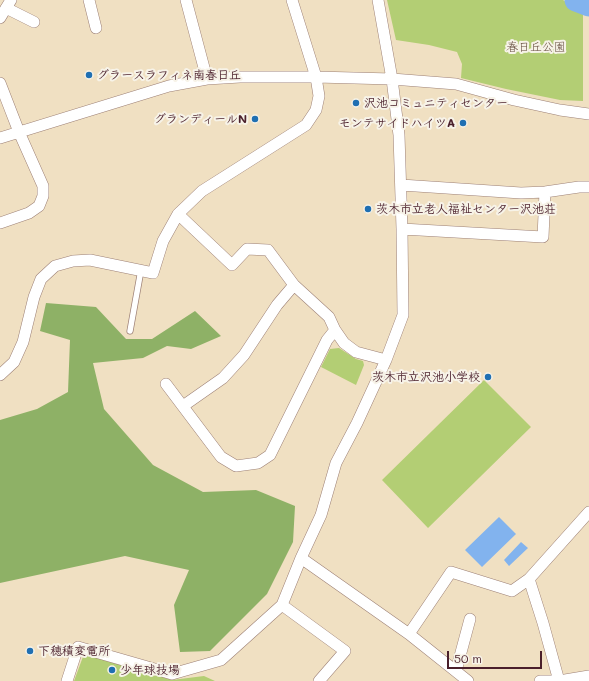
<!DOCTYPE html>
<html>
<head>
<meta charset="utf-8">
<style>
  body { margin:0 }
  #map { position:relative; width:589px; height:681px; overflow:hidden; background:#f0e0c2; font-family:Mali,sans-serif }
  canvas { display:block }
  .scale { position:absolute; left:447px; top:651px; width:95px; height:18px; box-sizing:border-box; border:2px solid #4a1f2b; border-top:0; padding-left:5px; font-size:12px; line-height:14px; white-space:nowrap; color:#4a1f2b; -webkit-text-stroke:3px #f7f3e8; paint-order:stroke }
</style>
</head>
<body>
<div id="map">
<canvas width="589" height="681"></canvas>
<div class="scale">50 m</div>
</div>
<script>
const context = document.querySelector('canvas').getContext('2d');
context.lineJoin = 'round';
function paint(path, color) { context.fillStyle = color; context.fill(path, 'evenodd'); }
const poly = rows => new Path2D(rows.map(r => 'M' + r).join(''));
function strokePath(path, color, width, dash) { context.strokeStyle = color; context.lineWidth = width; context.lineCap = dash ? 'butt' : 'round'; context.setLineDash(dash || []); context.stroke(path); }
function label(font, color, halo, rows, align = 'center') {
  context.font = font + ' Mali,"Klee One",sans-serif'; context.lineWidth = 4; context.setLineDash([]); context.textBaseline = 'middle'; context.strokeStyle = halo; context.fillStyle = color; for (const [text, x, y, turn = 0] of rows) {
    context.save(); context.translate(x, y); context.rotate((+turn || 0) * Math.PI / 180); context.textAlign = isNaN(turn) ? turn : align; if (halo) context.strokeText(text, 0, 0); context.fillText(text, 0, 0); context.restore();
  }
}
const green = poly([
  [387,0,563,0,583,13,583,101,560,100,506,89,461,78,462,64,457,52,429,45,396,40],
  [339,348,356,359,363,361,364,365,356,385,321,367,330,349],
  [484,380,531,427,428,528,382,480],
  [84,654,172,680,204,676,215,681,74,681]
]);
const forest = poly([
  [46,303,96,307,126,339,152,339,195,311,221,336,191,349,167,346,143,358,93,363,104,409,153,465,203,492,256,490,295,506,293,542,267,594,210,651,180,652,174,605,189,570,125,556,0,583,0,420,37,409,68,392,70,340,40,331]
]);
const water = poly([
  [499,517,516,534,482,567,465,550],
  [521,542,528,548,509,566,504,560]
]);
const river = poly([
  [576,0,589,5]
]);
const service = poly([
  [130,331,141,270]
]);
const minor = poly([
  [89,0,96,28],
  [186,0,207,79],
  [6,8,34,22],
  [0,18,11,0],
  [0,83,19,132,43,186,43,196,39,206,29,213,0,223],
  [0,138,169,86,207,79,240,77,316,77,392,79,456,84,514,100,560,110,589,114],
  [401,185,521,193,545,192,579,187,589,187],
  [178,214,232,265,247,249,268,250,294,285,329,317,335,330,344,343,356,352,386,360],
  [402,229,543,237,545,192],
  [0,375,14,362,23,342,34,297,41,279,55,266,73,261,90,260,153,273,163,241,178,214,202,191,306,125,316,110,319,96,316,77,292,0],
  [166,384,221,457,236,466,258,463,270,455,327,340,335,330],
  [183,406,223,378,244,355,277,305,294,285],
  [301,558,409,634,468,681],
  [529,579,543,623,559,681],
  [282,605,345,651,319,681],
  [409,634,451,572,512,591,529,579,589,512],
  [456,671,470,619],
  [67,681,78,647,172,674,221,660,282,605,301,558,321,515,336,463,357,423,386,360,403,315,402,229,399,135,392,79,378,0],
  [540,681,556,681],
  [559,681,589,676]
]);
const markers = [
  [89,75,4,"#1f6fb2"],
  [356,103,4,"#1f6fb2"],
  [255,119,4,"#1f6fb2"],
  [463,123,4,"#1f6fb2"],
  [368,209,4,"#1f6fb2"],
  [488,377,4,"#1f6fb2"],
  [30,651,4,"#1f6fb2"],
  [112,670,4,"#1f6fb2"]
];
const parkNames = [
  ["春日丘公園",536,47]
];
const poiNames = [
  ["グラースラフィネ南春日丘",97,75],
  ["沢池コミュニティセンター",364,103],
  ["グランディールN",247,119,"right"],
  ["モンテサイドハイツA",455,123,"right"],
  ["茨木市立老人福祉センター沢池荘",376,209],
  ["茨木市立沢池小学校",480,377,"right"],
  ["下穂積変電所",38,651],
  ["少年球技場",120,670]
];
paint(green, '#b3ce74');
paint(forest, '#8eb166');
paint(water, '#82b3ee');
strokePath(river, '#82b3ee', 23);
strokePath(service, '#9d8076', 7);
strokePath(minor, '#9d8076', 12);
strokePath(service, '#fff', 5.5);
strokePath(minor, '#fff', 11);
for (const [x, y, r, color] of markers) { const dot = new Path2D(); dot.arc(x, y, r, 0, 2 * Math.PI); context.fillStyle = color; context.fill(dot); strokePath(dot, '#f7f3e8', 1.5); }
label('12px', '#644b3d', '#f7f3e8', parkNames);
label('bold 12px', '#4a1f2b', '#f7f3e8', poiNames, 'left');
</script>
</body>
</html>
